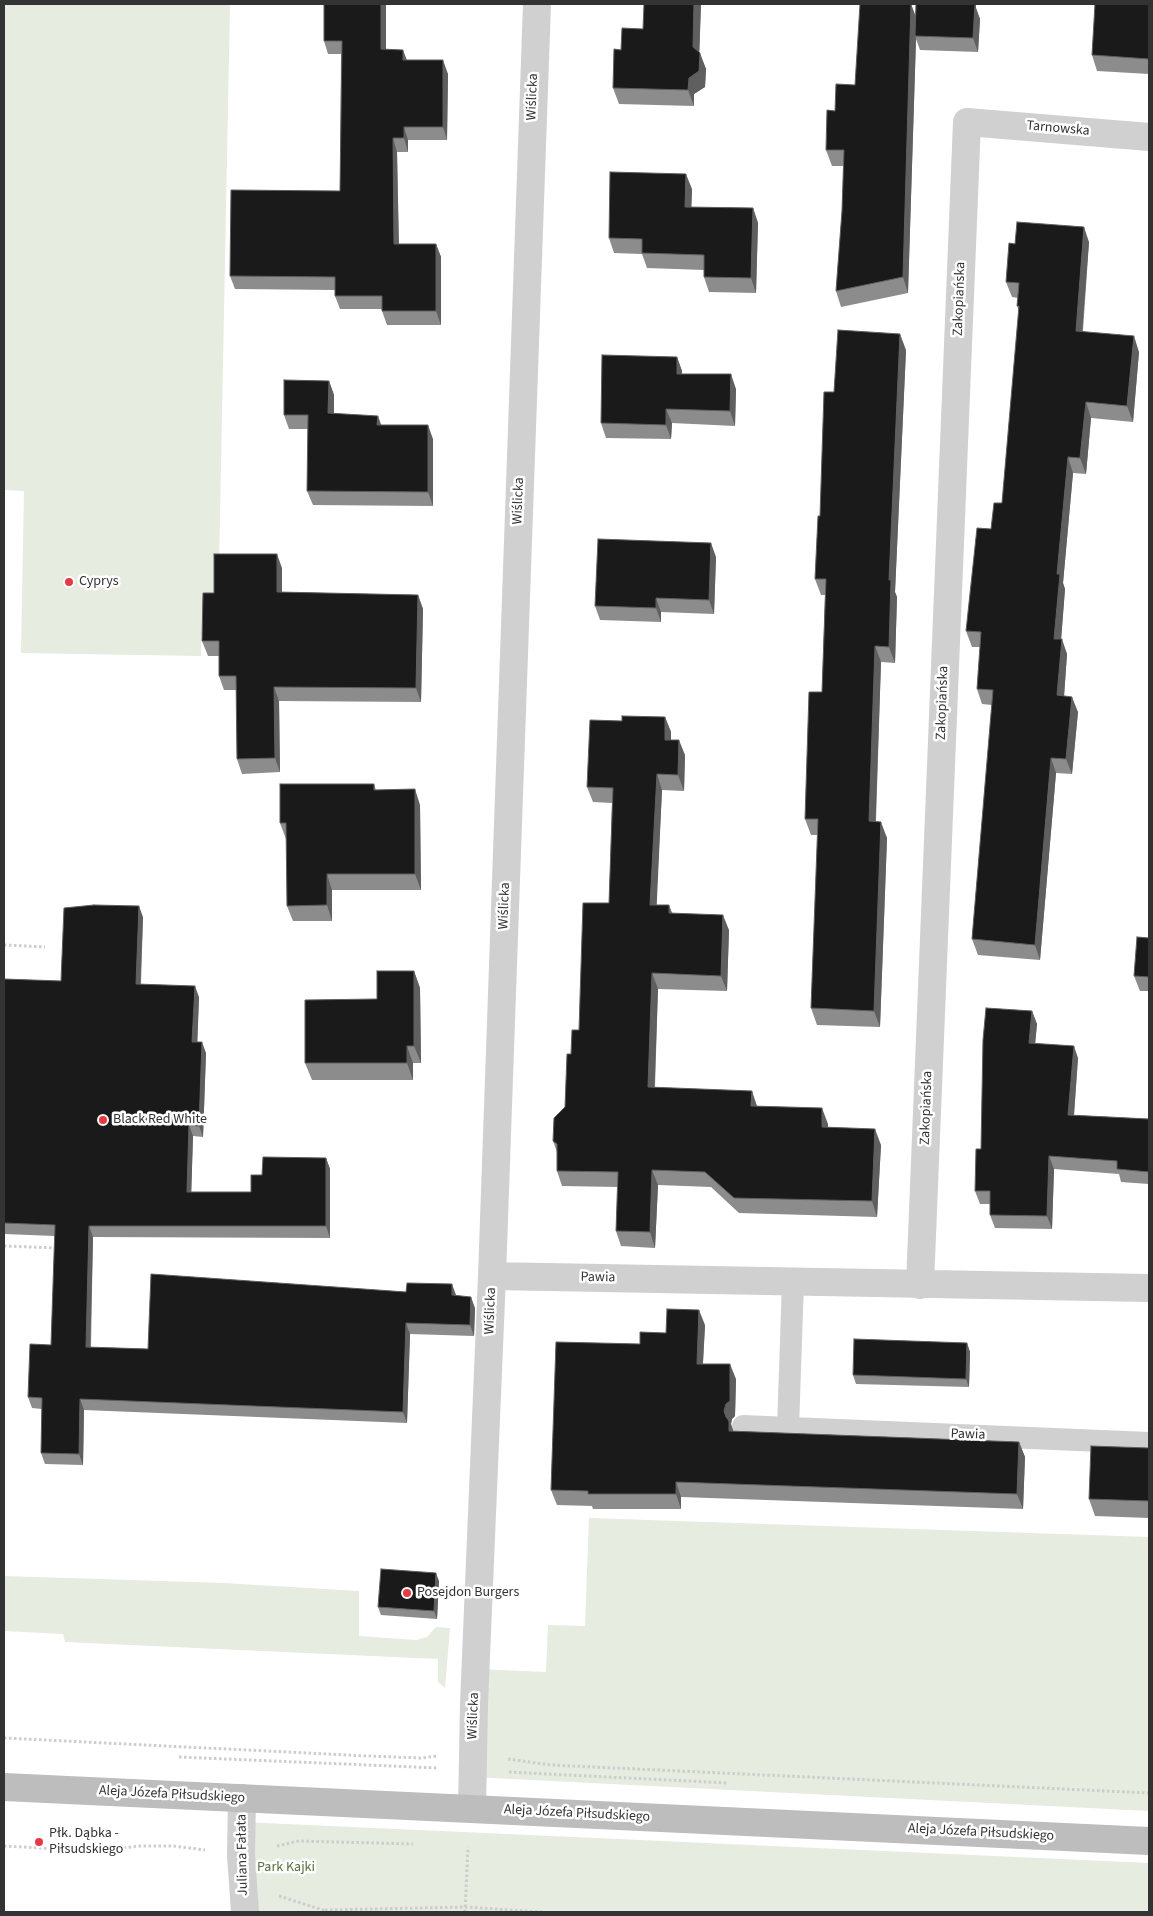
<!DOCTYPE html>
<html>
<head>
<meta charset="utf-8">
<style>
  body { margin:0 }
  #map { position:relative; width:1153px; height:1916px; overflow:hidden; background:#fff; font-family:"Source Sans 3",sans-serif }
  canvas { display:block }
  .frame { position:absolute; inset:0; border:5px solid #333; pointer-events:none }
</style>
</head>
<body>
<div id="map">
<canvas width="1153" height="1916"></canvas>
<div class="frame"></div>
</div>
<script>
const context = document.querySelector('canvas').getContext('2d');
context.lineJoin = 'round';
function paint(path, color) { context.fillStyle = color; context.fill(path, 'evenodd'); }
const poly = rows => new Path2D(rows.map(r => 'M' + r).join(''));
function strokePath(path, color, width, dash) { context.strokeStyle = color; context.lineWidth = width; context.lineCap = dash ? 'butt' : 'round'; context.setLineDash(dash || []); context.stroke(path); }
function label(font, color, halo, rows, align = 'center') {
  context.font = font + ' "Source Sans 3",sans-serif'; context.lineWidth = 5; context.setLineDash([]); context.textBaseline = 'middle'; context.strokeStyle = halo; context.fillStyle = color; for (const [text, x, y, turn = 0] of rows) {
    context.save(); context.translate(x, y); context.rotate((+turn || 0) * Math.PI / 180); context.textAlign = isNaN(turn) ? turn : align; if (halo) context.strokeText(text, 0, 0); context.fillText(text, 0, 0); context.restore();
  }
}
const green = poly([
  [4,4,230,4,219,568,208,635,201,635,201,656,21,653,24,491,4,490],
  [589,1518,1149,1537,1149,1811,472,1777,476,1669,546,1672,548,1625,585,1626],
  [4,1576,223,1583,359,1591,359,1636,416,1640,427,1637,436,1627,450,1628,445,1688,438,1682,438,1659,65,1642,63,1634,4,1631],
  [241,1822,1149,1863,1149,1912,245,1912]
]);
const path = poly([
  [4,945,45,947],
  [4,1246,58,1248],
  [4,1738,368,1756,421,1758,438,1756],
  [179,1757,438,1768],
  [508,1759,551,1765,1149,1793],
  [509,1772,727,1783],
  [4,1846,97,1851,140,1846,173,1846,205,1850],
  [277,1846,299,1841,413,1844],
  [279,1896,326,1911],
  [325,1910,465,1907,542,1912],
  [465,1912,468,1847]
]);
const service = poly([
  [743,1426,1149,1443],
  [788,1428,793,1282]
]);
const minor = poly([
  [492,1276,1149,1288],
  [920,1285,967,122,1149,137],
  [242,1798,241,1855,245,1912],
  [472,1809,474,1704,492,1276,537,4]
]);
const secondary = poly([
  [4,1787,1149,1841]
]);
const wall = poly([
  [386,4,386,49,407,60,448,74,447,140,408,140,408,152,397,152,399,244,436,244,441,257,441,325,387,325,382,311,382,309,340,309,335,296,335,290,235,289,230,276,340,191,341,54,328,54,324,41],
  [701,4,699,52,706,69,705,87,694,94,694,106,619,104,613,88,621,50,643,29],
  [911,4,916,18,976,8,980,19,978,52,920,50,916,39,908,293,841,307,836,291,842,211,844,166,832,166,826,150,835,111,855,85],
  [1149,4,1149,74,1097,71,1092,55],
  [692,189,691,207,753,208,758,223,756,293,709,292,704,277,704,270,647,268,642,254,614,253,609,238],
  [1089,242,1083,331,1139,352,1133,422,1091,418,1086,474,1073,473,1063,583,1065,589,1061,639,1067,654,1064,696,1078,712,1072,774,1056,773,1040,960,978,955,972,939,992,705,982,704,977,689,980,647,972,647,966,631,991,529,1002,503,1019,310,1017,306,1018,298,1012,297,1006,282,1015,244],
  [906,350,895,592,897,597,895,663,881,662,876,821,887,838,880,1027,817,1025,811,1008,818,835,811,835,805,819,822,692,825,595,821,595,815,579,820,516,834,392],
  [677,357,682,371,682,374,736,389,735,426,672,423,671,439,606,438,601,423],
  [329,381,334,395,334,413,381,425,433,439,433,506,313,505,307,491,308,429,289,429,284,415],
  [716,557,714,614,661,612,661,622,600,620,595,606],
  [282,568,282,592,418,595,423,609,421,702,279,701,280,772,242,774,237,759,236,690,224,690,219,676,219,656,208,656,202,641,214,593],
  [665,717,671,732,671,740,685,755,684,791,662,790,656,905,672,913,729,930,727,991,658,989,655,1087,757,1106,828,1124,828,1127,881,1145,877,1217,739,1213,711,1187,658,1185,655,1248,621,1246,616,1231,618,1187,562,1186,557,1171,557,1152,553,1141,565,1107,571,1054,579,1030,609,903,612,803,593,802,587,787,622,721],
  [374,784,376,790,420,805,421,890,332,890,332,921,293,921,287,906,287,839,286,839,280,823],
  [143,917,141,984,199,997,197,1042,206,1053,203,1137,193,1136,191,1192,251,1192,262,1175,326,1158,330,1169,330,1238,93,1237,91,1347,148,1349,456,1296,475,1308,474,1336,410,1334,407,1423,84,1410,83,1465,45,1464,41,1453,42,1409,32,1408,28,1397,51,1345,55,1236,4,1234,4,979,61,981],
  [1149,938,1149,991,1140,991,1134,976],
  [414,971,420,988,421,1063,413,1063,413,1080,312,1080,305,1063,377,999],
  [1032,1011,1037,1024,1035,1043,1078,1058,1074,1115,1149,1119,1149,1184,1121,1182,1119,1174,1054,1169,1052,1229,995,1228,990,1215,990,1204,980,1204,975,1191,981,1149],
  [705,1325,703,1364,736,1379,735,1416,732,1419,731,1424,733,1431,1019,1442,1025,1457,1023,1509,681,1497,681,1509,593,1509,592,1506,557,1505,551,1490,640,1344,666,1333],
  [967,1343,970,1352,969,1387,856,1384,853,1375],
  [1149,1448,1149,1518,1095,1516,1089,1499],
  [439,1581,437,1619,381,1615,378,1607]
]);
const shadedWall = poly([
  [381,4,386,4,386,63,381,49],
  [694,4,701,4,699,63,693,47],
  [911,4,917,20,915,36,916,39,908,293,903,277],
  [971,4,976,4,976,8,980,19,978,52,973,38],
  [403,50,408,63,403,60],
  [700,53,706,69,705,87,694,94,694,106,688,90,689,78],
  [443,60,448,74,447,140,443,127],
  [404,127,408,140,408,152,404,138],
  [393,138,397,152,399,257,394,244],
  [686,174,692,189,691,222,685,207],
  [753,208,758,223,756,293,751,278],
  [1084,227,1089,242,1081,346,1076,331],
  [436,244,441,257,441,325,436,311],
  [900,334,906,350,895,592,897,597,895,663,889,647,889,580],
  [1134,336,1139,352,1133,422,1127,406],
  [677,357,682,371,682,388,677,374],
  [731,374,736,389,735,426,730,411],
  [329,381,334,395,334,427,328,413],
  [1086,402,1091,418,1086,474,1080,458],
  [666,409,672,423,671,439,666,425],
  [378,416,383,430,377,425],
  [428,425,433,439,433,506,428,492],
  [1068,457,1073,473,1063,583,1065,589,1060,654,1054,639,1057,574],
  [711,543,716,557,714,614,709,600],
  [277,554,282,568,282,607,277,592],
  [418,595,423,609,421,702,416,688],
  [656,598,661,612,661,622,656,608],
  [1062,639,1067,654,1063,711,1057,695],
  [875,646,881,662,875,837,869,821],
  [274,687,279,701,280,772,275,758],
  [1072,697,1078,712,1072,774,1066,759],
  [665,717,671,732,671,755,665,740],
  [679,740,685,755,684,791,678,775],
  [1051,758,1056,773,1040,960,1035,945],
  [657,774,662,790,656,920,650,905],
  [415,789,420,805,421,890,415,874],
  [881,822,887,838,880,1027,874,1011],
  [327,874,332,890,332,921,327,905],
  [669,905,675,921,669,913],
  [139,906,143,917,140,995,136,984],
  [723,915,729,930,727,991,721,976],
  [414,971,420,988,421,1063,414,1046],
  [652,973,658,989,654,1102,648,1087],
  [195,986,199,997,197,1053,192,1042],
  [1032,1011,1037,1024,1034,1056,1029,1043],
  [202,1042,206,1053,203,1137,199,1126],
  [407,1046,413,1063,413,1080,407,1063],
  [1074,1046,1078,1058,1073,1128,1068,1115],
  [752,1091,757,1106,757,1122,751,1106],
  [822,1108,828,1124,828,1143,822,1127],
  [189,1125,193,1136,191,1203,187,1192],
  [875,1129,881,1145,877,1217,872,1201],
  [1049,1156,1054,1169,1052,1229,1047,1216],
  [326,1158,330,1169,330,1238,326,1226],
  [652,1170,658,1185,655,1248,650,1232],
  [89,1226,93,1237,90,1358,86,1347],
  [452,1284,456,1295,456,1306,452,1295],
  [471,1297,475,1308,474,1336,470,1325],
  [699,1310,705,1325,702,1379,697,1364],
  [406,1323,410,1334,407,1423,403,1412],
  [967,1343,970,1352,969,1387,966,1379],
  [730,1364,736,1379,735,1416,732,1419,731,1424,735,1436,729,1431,724,1411],
  [80,1399,84,1410,83,1465,79,1454],
  [1019,1442,1025,1457,1023,1509,1017,1494],
  [676,1482,681,1497,681,1509,676,1494],
  [436,1573,439,1581,437,1619,434,1611]
]);
const building = poly([
  [324,4,381,4,381,49,403,50,403,60,443,60,443,127,404,127,404,138,393,138,394,244,436,244,436,311,382,311,382,296,335,296,335,277,230,276,231,190,340,191,342,41,324,41,324,4],
  [644,4,694,4,693,47,700,53,699,71,689,78,688,90,613,88,614,49,621,50,622,28,643,29,644,4],
  [860,4,911,4,903,277,836,291,842,211,844,150,826,150,827,110,835,111,836,84,855,85,860,4],
  [916,4,975,4,973,38,915,36,916,4],
  [1095,4,1149,4,1149,59,1092,55,1095,4],
  [610,172,686,174,685,207,753,208,751,278,704,277,704,255,642,253,642,239,609,238,610,172],
  [1017,222,1084,227,1076,331,1134,336,1127,406,1086,402,1080,458,1068,457,1057,574,1060,574,1054,639,1062,639,1057,695,1072,697,1066,759,1051,758,1035,945,972,939,993,690,977,689,981,632,966,631,977,528,991,529,994,503,1002,503,1019,306,1017,306,1019,283,1006,282,1009,243,1015,244,1017,222],
  [838,330,900,334,889,580,891,580,889,647,875,646,869,821,881,822,874,1011,811,1008,818,819,805,819,809,692,822,692,826,579,815,579,818,516,820,516,824,392,834,392,838,330],
  [602,355,677,357,677,374,731,374,730,411,666,409,666,425,601,423,602,355],
  [284,380,329,381,328,413,378,416,377,425,428,425,428,492,307,491,308,415,284,415,284,380],
  [598,539,711,543,709,600,656,598,656,608,595,606,598,539],
  [214,554,277,554,277,592,418,595,416,688,274,687,275,758,237,759,236,676,219,676,219,641,202,641,203,593,214,593,214,554],
  [622,716,665,717,665,740,679,740,678,775,657,774,650,905,669,905,669,913,723,915,721,976,652,973,648,1087,752,1091,751,1106,822,1108,822,1127,875,1129,872,1201,734,1198,705,1172,652,1170,650,1232,616,1231,618,1172,557,1171,557,1144,553,1141,554,1118,565,1107,567,1054,571,1054,572,1030,579,1030,583,903,609,903,613,788,587,787,590,720,622,721,622,716],
  [280,784,374,784,374,790,415,789,415,874,327,874,327,905,287,906,286,823,280,823,280,784],
  [94,905,139,906,136,984,195,986,192,1042,202,1042,199,1126,189,1125,187,1192,251,1192,251,1175,262,1175,263,1157,326,1158,326,1226,89,1226,86,1347,148,1349,151,1274,406,1292,407,1283,452,1284,452,1295,471,1297,470,1325,406,1323,403,1412,80,1399,79,1454,41,1453,42,1398,28,1397,30,1344,51,1345,55,1225,4,1223,4,979,61,981,64,908,94,905],
  [1137,937,1149,938,1149,977,1134,976,1137,937],
  [377,971,414,971,414,1046,407,1046,407,1063,305,1063,305,1000,377,999,377,971],
  [986,1008,1032,1011,1029,1043,1074,1046,1068,1115,1149,1119,1149,1172,1117,1169,1117,1161,1049,1156,1047,1216,990,1215,990,1191,975,1191,976,1149,981,1149,983,1040,986,1008],
  [667,1309,699,1310,697,1364,730,1364,730,1401,726,1404,724,1411,726,1417,729,1421,729,1431,1019,1442,1017,1494,676,1482,676,1494,588,1494,588,1491,551,1490,556,1342,640,1344,640,1332,666,1333,667,1309],
  [854,1339,967,1343,966,1379,853,1375,854,1339],
  [1091,1446,1149,1448,1149,1501,1089,1499,1091,1446],
  [381,1569,436,1573,434,1611,378,1607,381,1569]
]);
const markers = [
  [69,582,5,"#e63946"],
  [103,1120,5,"#e63946"],
  [407,1593,5,"#e63946"],
  [39,1842,5,"#e63946"]
];
const streetNames = [
  ["Wiślicka",533,97,-88],
  ["Tarnowska",1058,129,5],
  ["Zakopiańska",960,299,-88],
  ["Wiślicka",519,501,-88],
  ["Zakopiańska",943,703,-88],
  ["Wiślicka",505,906,-88],
  ["Zakopiańska",927,1108,-88],
  ["Pawia",598,1278,1],
  ["Wiślicka",491,1311,-88],
  ["Pawia",968,1435,2],
  ["Wiślicka",474,1716,-88],
  ["Aleja Józefa Piłsudskiego",172,1795,3],
  ["Aleja Józefa Piłsudskiego",577,1814,3],
  ["Aleja Józefa Piłsudskiego",981,1833,3],
  ["Juliana Fałata",243,1855,-91]
];
const poiNames = [
  ["Cyprys",79,582],
  ["Black Red White",113,1120],
  ["Posejdon Burgers",417,1593],
  ["Płk. Dąbka -",49,1834],
  ["Piłsudskiego",49,1850]
];
const parkNames = [
  ["Park Kajki",286,1868]
];
paint(green, '#e6ecdf');
strokePath(path, '#cdcdcd', 3, [2.5, 2.5]);
strokePath(service, '#d0d0d0', 22);
strokePath(minor, '#d0d0d0', 28);
strokePath(secondary, '#bdbdbd', 28);
paint(wall, '#8c8c8c');
paint(shadedWall, '#5f5f5f');
paint(building, '#1a1a1a');
strokePath(building, '#5f5f5f', 1);
for (const [x, y, r, color] of markers) { const dot = new Path2D(); dot.arc(x, y, r, 0, 2 * Math.PI); context.fillStyle = color; context.fill(dot); strokePath(dot, '#fff', 2); }
label('14px', '#333', '#fff', streetNames);
label('14px', '#333', '#fff', poiNames, 'left');
label('14px', '#56703f', '#fff', parkNames);
</script>
</body>
</html>
